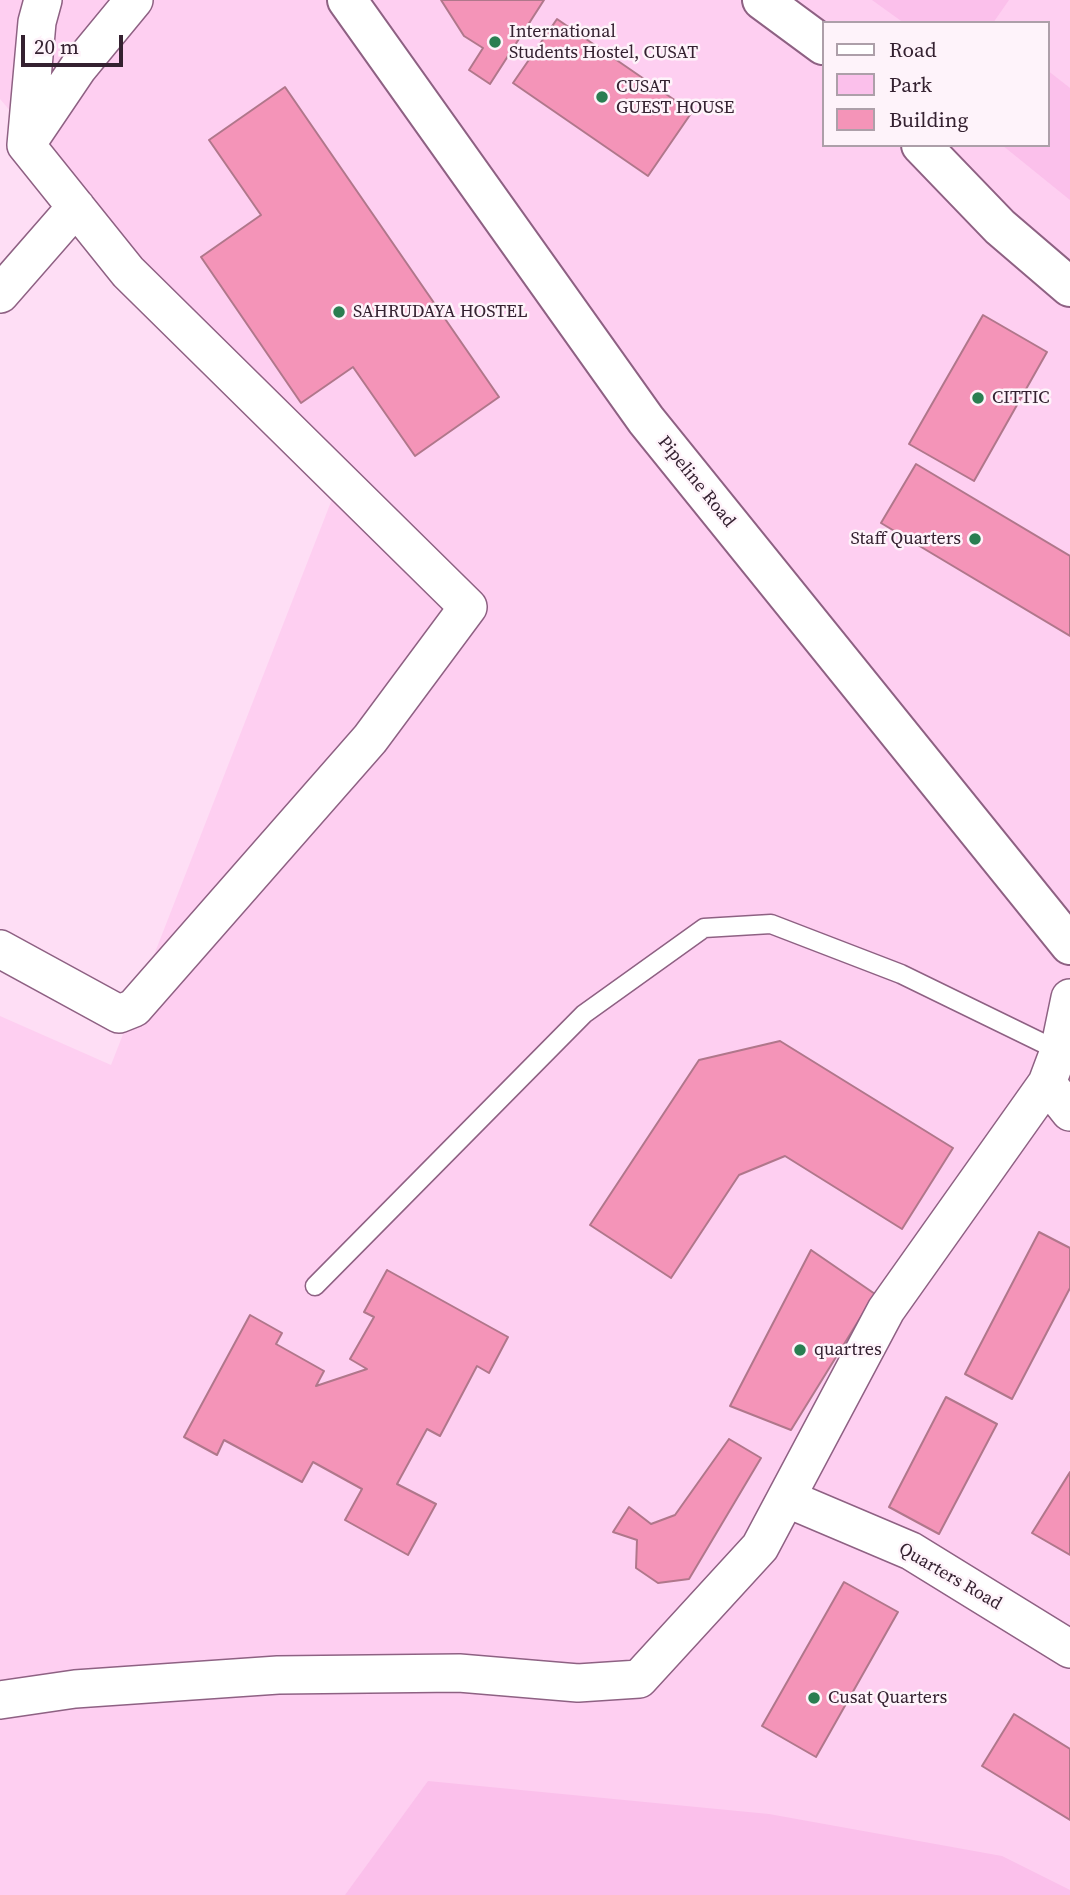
<!DOCTYPE html>
<html>
<head>
<meta charset="utf-8">
<style>
  body { margin:0 }
  #map { position:relative; width:1070px; height:1895px; overflow:hidden; background:#fedef5; font-family:"Source Serif 4",serif }
  canvas { display:block }
  .legend { position:absolute; left:822px; top:21px; width:228px; height:126px; box-sizing:border-box; background:#fef3fa; border:2px solid #ad9fa9; margin:0; padding:9px 12px; list-style:none; font-size:21px; color:#342130 }
  .legend li { display:flex; align-items:center; gap:14px; height:35px }
  .legend b { width:35px; border:2px solid #ad9fa9 }
  .scale { position:absolute; left:21px; top:35px; width:102px; height:32px; box-sizing:border-box; border:4px solid #342130; border-top:0; padding-left:9px; font-size:21px; line-height:24px; white-space:nowrap; color:#342130; -webkit-text-stroke:5px #fef3fa; paint-order:stroke }
</style>
</head>
<body>
<div id="map">
<canvas width="1070" height="1895"></canvas>
<ul class="legend">
<li><b style="height:9px;background:#fff"></b>Road</li>
<li><b style="height:19px;background:#fbc0eb"></b>Park</li>
<li><b style="height:19px;background:#f494b8"></b>Building</li>
</ul>
<div class="scale">20 m</div>
</div>
<script>
const context = document.querySelector('canvas').getContext('2d');
context.lineJoin = 'round';
function paint(path, color) { context.fillStyle = color; context.fill(path, 'evenodd'); }
const poly = rows => new Path2D(rows.map(r => 'M' + r).join(''));
function strokePath(path, color, width, dash) { context.strokeStyle = color; context.lineWidth = width; context.lineCap = dash ? 'butt' : 'round'; context.setLineDash(dash || []); context.stroke(path); }
function label(font, color, halo, rows, align = 'center') {
  context.font = font + ' "Source Serif 4",serif'; context.lineWidth = 5; context.setLineDash([]); context.textBaseline = 'middle'; context.strokeStyle = halo; context.fillStyle = color; for (const [text, x, y, turn = 0] of rows) {
    context.save(); context.translate(x, y); context.rotate((+turn || 0) * Math.PI / 180); context.textAlign = isNaN(turn) ? turn : align; if (halo) context.strokeText(text, 0, 0); context.fillText(text, 0, 0); context.restore();
  }
}
const built = poly([
  [0,0,1070,0,1070,1895,0,1895,0,1016,111,1065,336,489,0,99],
  [823,23,1047,23,1047,145,823,145]
]);
const green = poly([
  [872,0,1009,0,993,23,904,23],
  [1047,70,1070,88,1070,200,1002,145,1047,145],
  [428,1781,769,1814,1002,1856,1070,1890,1070,1895,345,1895]
]);
const building = poly([
  [441,0,544,0,490,84,469,70,483,48,464,36,441,0],
  [557,19,692,112,648,176,513,83,557,19],
  [285,87,499,397,415,456,353,367,301,403,201,257,261,215,209,140,285,87],
  [983,315,1047,352,974,481,909,444,983,315],
  [916,464,1070,556,1070,636,881,523,916,464],
  [780,1041,953,1148,902,1229,785,1156,739,1175,671,1278,590,1225,699,1060,780,1041],
  [1039,1232,1070,1248,1070,1288,1012,1399,965,1374,1039,1232],
  [811,1250,875,1294,791,1430,730,1406,811,1250],
  [387,1270,508,1337,489,1373,477,1366,440,1436,427,1429,397,1484,436,1504,408,1555,345,1520,362,1489,313,1462,302,1482,224,1440,217,1455,184,1437,250,1315,282,1333,276,1344,324,1371,316,1386,367,1369,350,1359,374,1317,364,1312,387,1270],
  [946,1397,997,1424,939,1534,889,1507,946,1397],
  [729,1439,761,1458,689,1579,658,1583,636,1568,637,1540,613,1532,629,1507,651,1524,675,1515,729,1439],
  [1070,1472,1070,1555,1032,1533,1070,1472],
  [844,1582,898,1612,816,1757,762,1726,844,1582],
  [1014,1714,1070,1749,1070,1820,982,1766,1014,1714]
]);
const service = poly([
  [315,1286,584,1014,704,928,771,924,901,974,1059,1051]
]);
const minor = poly([
  [28,142,78,68,134,0],
  [0,294,76,207],
  [0,949,119,1014,134,1008,370,739,468,607,128,272,26,145,37,22,43,0],
  [1047,1083,1070,1112],
  [786,1498,911,1551,1070,1649],
  [0,1700,75,1689,278,1675,459,1673,578,1683,639,1679,760,1547,886,1310,1047,1083,1059,1051,1070,998]
]);
const tertiary = poly([
  [347,0,646,420,1070,945],
  [762,0,823,45],
  [921,145,1000,227,1070,287]
]);
const markers = [
  [495,42,7,"#2a7e51"],
  [602,97,7,"#2a7e51"],
  [339,312,7,"#2a7e51"],
  [978,398,7,"#2a7e51"],
  [975,539,7,"#2a7e51"],
  [800,1350,7,"#2a7e51"],
  [814,1698,7,"#2a7e51"]
];
const poiNames = [
  ["International",509,32],
  ["Students Hostel, CUSAT",509,53],
  ["CUSAT",616,87],
  ["GUEST HOUSE",616,108],
  ["SAHRUDAYA HOSTEL",353,312],
  ["CITTIC",992,398],
  ["Staff Quarters",961,539,"right"],
  ["quartres",814,1350],
  ["Cusat Quarters",828,1698]
];
const streetNames = [
  ["Pipeline Road",696,482,51],
  ["Quarters Road",950,1577,30]
];
paint(built, '#fecff1');
paint(green, '#fbc0eb');
paint(building, '#f494b8');
strokePath(building, '#b0778b', 2);
strokePath(service, '#8e6183', 21);
strokePath(minor, '#8e6183', 40);
strokePath(tertiary, '#8e6183', 42);
strokePath(service, '#fff', 18);
strokePath(minor, '#fff', 37);
strokePath(tertiary, '#fff', 38);
for (const [x, y, r, color] of markers) { const dot = new Path2D(); dot.arc(x, y, r, 0, 2 * Math.PI); context.fillStyle = color; context.fill(dot); strokePath(dot, '#fef3fa', 2.5); }
label('18px', '#342130', '#fef3fa', poiNames, 'left');
label('18px', '#342130', '#fef3fa', streetNames);
</script>
</body>
</html>
